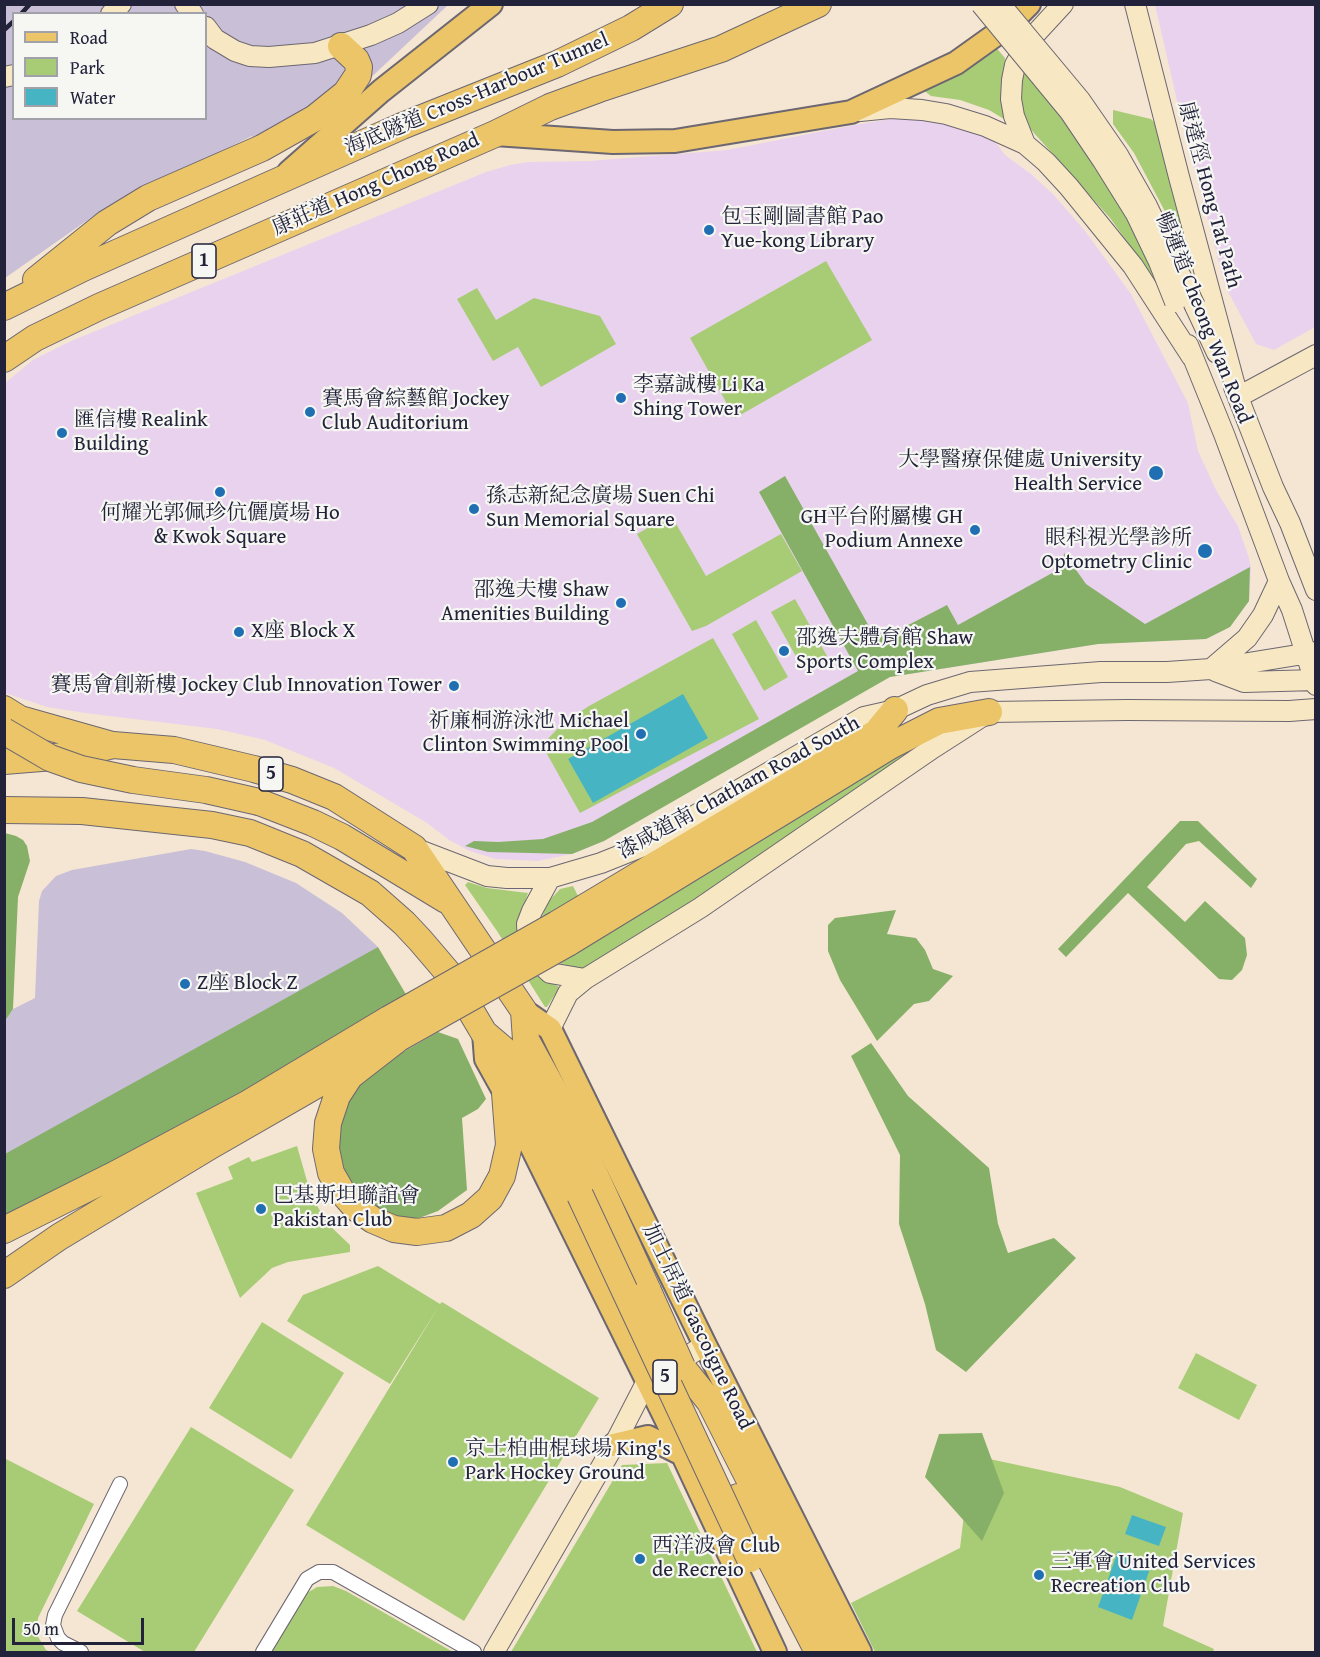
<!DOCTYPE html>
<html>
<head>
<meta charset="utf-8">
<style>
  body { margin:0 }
  #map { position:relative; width:1320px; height:1657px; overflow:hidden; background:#f5e6d3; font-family:"Gentium Book Plus",serif }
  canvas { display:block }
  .frame { position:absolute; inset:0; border:6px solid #22223b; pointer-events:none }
  .legend { position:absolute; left:12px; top:12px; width:195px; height:108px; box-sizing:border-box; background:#f6f6f2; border:2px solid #a1a1a9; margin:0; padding:8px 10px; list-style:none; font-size:18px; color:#22223b }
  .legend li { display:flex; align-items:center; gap:12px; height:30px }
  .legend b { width:30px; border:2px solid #a1a1a9 }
  .scale { position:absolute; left:12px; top:1618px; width:132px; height:27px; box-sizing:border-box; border:3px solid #22223b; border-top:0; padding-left:8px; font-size:18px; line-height:21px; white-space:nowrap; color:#22223b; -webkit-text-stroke:4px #f6f6f2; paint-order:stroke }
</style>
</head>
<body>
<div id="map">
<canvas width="1320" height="1657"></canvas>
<div class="frame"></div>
<ul class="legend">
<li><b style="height:8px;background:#ecc569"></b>Road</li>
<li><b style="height:16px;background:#a8cc76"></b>Park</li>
<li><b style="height:16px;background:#47b4c4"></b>Water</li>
</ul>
<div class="scale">50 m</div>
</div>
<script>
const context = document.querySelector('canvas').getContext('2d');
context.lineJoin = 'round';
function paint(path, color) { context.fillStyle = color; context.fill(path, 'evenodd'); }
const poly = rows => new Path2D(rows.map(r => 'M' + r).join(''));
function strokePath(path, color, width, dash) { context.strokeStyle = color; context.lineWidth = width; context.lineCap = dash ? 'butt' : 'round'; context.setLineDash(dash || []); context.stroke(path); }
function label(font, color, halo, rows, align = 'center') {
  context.font = font + ' "Gentium Book Plus","Noto Serif TC",serif'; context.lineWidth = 4.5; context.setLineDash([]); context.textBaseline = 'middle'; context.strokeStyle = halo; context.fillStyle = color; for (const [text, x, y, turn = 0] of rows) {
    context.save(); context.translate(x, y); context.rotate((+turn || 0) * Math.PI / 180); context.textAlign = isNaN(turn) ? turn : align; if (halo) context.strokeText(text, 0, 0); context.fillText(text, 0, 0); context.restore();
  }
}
const built = poly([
  [1296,5,1315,6,1315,327,1274,350,1256,344,1225,286,1178,105,1155,5],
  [896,118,936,120,986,135,997,144,1005,155,1031,174,1053,194,1085,231,1131,294,1188,403,1198,451,1217,492,1238,526,1248,555,1251,567,1249,601,1230,627,1206,639,1098,644,890,677,833,708,604,841,572,854,538,861,496,859,470,851,449,840,427,823,334,768,265,740,217,729,85,713,47,707,5,693,5,383,33,360,71,341,486,172,510,165,528,162,590,161,727,150,849,126]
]);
const industrial = poly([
  [5,5,448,5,312,133,269,156,252,136,143,189,92,217,5,278],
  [14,14,206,14,206,118,14,118],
  [191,849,205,851,245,862,296,883,342,913,378,947,5,1197,5,1021,13,1009,35,998,39,901,42,891,56,876,72,870]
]);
const green = poly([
  [993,44,1005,58,1001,95,1004,119,989,110,960,100,931,96,923,90],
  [1023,68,1082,143,1122,200,1164,293,1110,218,1025,123,1017,75],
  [1113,110,1151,119,1157,125,1183,230,1178,236,1134,153,1113,124],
  [826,261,872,340,735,418,690,338],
  [477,288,496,320,534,298,600,316,616,344,541,387,518,347,493,361,457,299],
  [671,515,706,576,781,534,802,571,706,626,692,631,637,534],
  [795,599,827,656,803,669,771,612],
  [756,620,788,677,764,691,732,634],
  [713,638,759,719,580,813,542,745,563,723,589,706],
  [919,746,711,892,587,968,580,969,556,962,540,922,548,902,560,889,573,886,578,896,548,914,571,951,873,770],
  [468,882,487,888,528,893,522,911,534,971,543,980,558,986,559,988,547,1007,545,1007,497,931,465,885],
  [297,1146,311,1195,327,1223,350,1245,350,1252,288,1262,272,1268,240,1298,196,1193,233,1179,228,1167,249,1157,252,1162],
  [378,1266,440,1304,442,1302,599,1398,464,1621,306,1525,439,1306,390,1384,287,1321,303,1295],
  [262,1322,344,1373,291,1459,209,1408],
  [1196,1353,1257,1385,1239,1420,1178,1388],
  [191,1427,294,1490,194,1652,145,1652,77,1611],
  [971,1455,1120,1487,1183,1513,1163,1626,1214,1649,1213,1652,875,1652,851,1603,960,1548],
  [4,1458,94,1504,38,1618,37,1635,46,1650,51,1652,5,1652],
  [667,1463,757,1652,511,1652,622,1465],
  [333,1586,346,1591,453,1652,271,1652,301,1600,307,1593,317,1587]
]);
const forest = poly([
  [785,476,870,628,878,628,883,638,947,605,958,625,1063,567,1064,553,1086,584,1145,624,1250,567,1249,601,1230,627,1206,639,1098,644,890,677,604,841,572,854,488,852,465,846,474,841,498,842,543,839,592,822,858,671,759,492],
  [1180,821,1198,821,1257,879,1251,888,1199,841,1186,844,1147,887,1185,922,1205,901,1245,938,1247,955,1242,970,1232,980,1219,979,1128,893,1066,957,1058,949],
  [5,833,16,836,23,840,27,846,30,861,18,897,13,1009,5,1021],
  [896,910,887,934,916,938,925,950,933,969,953,976,929,1001,914,1004,877,1041,840,980,828,951,828,925,835,918],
  [378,947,407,996,243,1094,5,1218,5,1154],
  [438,1032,458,1039,486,1099,478,1109,462,1118,467,1190,438,1211,414,1220,387,1215,366,1205,334,1165,334,1116,352,1091,391,1059],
  [871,1043,908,1096,989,1168,998,1224,1008,1253,1054,1238,1076,1258,966,1372,936,1350,925,1304,899,1224,900,1155,851,1056],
  [982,1433,1004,1493,982,1541,925,1477,939,1434]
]);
const water = poly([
  [683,694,708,738,593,803,568,759],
  [1132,1515,1166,1527,1159,1546,1125,1534],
  [1118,1551,1152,1563,1132,1620,1098,1607]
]);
const street = poly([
  [81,1652,63,1643,58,1638,53,1625,55,1615,120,1484],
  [263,1652,307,1579,319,1572,333,1572,474,1652]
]);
const secondary = poly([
  [185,4,193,14],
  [1135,4,1179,177,1238,397],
  [111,14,121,4],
  [206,27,215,39,235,51,250,56,269,57,315,53,371,35,398,23,428,4],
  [4,77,14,75],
  [860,111,890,108,922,110,946,114,985,126,1025,144,1046,162,1069,187,1133,266,1192,357],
  [1025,144,1014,116,1011,99,1012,80,1015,65,1028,42,1063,4],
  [1195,306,1217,353],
  [1188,345,1224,434,1279,581,1292,610,1316,685],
  [1234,387,1273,487,1290,523,1316,590],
  [1238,397,1316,355],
  [1211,669,1247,638,1263,615,1279,581],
  [1215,671,1244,682,1316,680],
  [414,848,487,876,507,878,550,878,601,863,641,847,864,717,895,710,927,695,970,682,1101,672,1167,672,1211,669,1316,652],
  [550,878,532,911,527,924,528,943,536,960,550,973,585,979],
  [550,1029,568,993,585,979,700,908,933,748,989,712,1127,710,1289,711,1316,709],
  [494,1652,614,1445,647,1381,705,1345]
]);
const primary = poly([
  [495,134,613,142,675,141,851,112,956,63,1005,28,1029,4],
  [289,172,381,91,491,4],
  [524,1011,550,1029,705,1345,860,1652],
  [484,1033,486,1059,505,1093,666,1419,775,1652],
  [614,1445,648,1437,682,1454]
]);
const highway = poly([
  [36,280,107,223,148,198,262,148,315,118,346,93,358,75,359,67,356,60,341,46],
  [4,307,83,268,402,126,557,64,631,28,670,4],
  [4,359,35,338,99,307,495,134,550,107,599,89,721,49,818,4],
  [4,709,20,719,112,745],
  [4,761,66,756,113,745,174,750,254,769,292,780,334,797,414,848,524,1011,526,1040,569,1118,648,1291],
  [259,802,313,823,342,837,446,900],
  [4,810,82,811,212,825,250,833,302,854,370,893,404,923,420,940,449,974,484,1033,504,1050,547,1127,580,1195],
  [557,924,876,733,895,710],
  [568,943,890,746,939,721,989,712],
  [399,1038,350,1076,337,1096,328,1123,326,1149,331,1173,342,1192,356,1208,373,1220,394,1229,417,1232,446,1228,471,1215,490,1198,502,1176,509,1145,505,1093],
  [4,1230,112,1176,249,1103,389,1019],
  [4,1275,59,1237,210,1146,358,1061],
  [682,1367,710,1402,837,1652],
  [738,1497,816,1648]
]);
const rail = poly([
  [21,14,30,4],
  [4,30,14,21]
]);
const secondaryBridge = poly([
  [981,4,1070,112,1103,161,1136,214,1159,262,1175,302],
  [1000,4,1080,100,1118,155,1147,206,1195,306]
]);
const highwayBridge = poly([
  [4,731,50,758,81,769,133,780,206,790,259,802],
  [389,1019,557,924],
  [399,1038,568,943],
  [580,1195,750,1559],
  [648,1291,682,1367]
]);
const markers = [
  [709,230,6,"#1f6fb2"],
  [621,398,6,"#1f6fb2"],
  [310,412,6,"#1f6fb2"],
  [62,433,6,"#1f6fb2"],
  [1156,473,8,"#1f6fb2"],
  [220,492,6,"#1f6fb2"],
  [474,509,6,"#1f6fb2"],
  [975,530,6,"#1f6fb2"],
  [1205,551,8,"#1f6fb2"],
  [621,603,6,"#1f6fb2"],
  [239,632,6,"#1f6fb2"],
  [784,651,6,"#1f6fb2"],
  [454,686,6,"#1f6fb2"],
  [641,734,6,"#1f6fb2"],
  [185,984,6,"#1f6fb2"],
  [261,1209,6,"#1f6fb2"],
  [453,1462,6,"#1f6fb2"],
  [640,1559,6,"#1f6fb2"],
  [1039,1575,6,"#1f6fb2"]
];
const shields = [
  [204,261,24],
  [271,774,24],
  [665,1377,24]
];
const shieldNames = [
  ["1",204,261],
  ["5",271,774],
  ["5",665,1377]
];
const streetNames = [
  ["海底隧道 Cross-Harbour Tunnel",477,95,-23],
  ["康莊道 Hong Chong Road",376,185,-24],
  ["康達徑 Hong Tat Path",1209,195,75],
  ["暢運道 Cheong Wan Road",1203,318,68],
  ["漆咸道南 Chatham Road South",739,788,-29],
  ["加士居道 Gascoigne Road",697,1327,64]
];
const poiNames = [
  ["包玉剛圖書館 Pao",721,218],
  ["Yue-kong Library",721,242],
  ["李嘉誠樓 Li Ka",633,386],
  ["Shing Tower",633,410],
  ["賽馬會綜藝館 Jockey",322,400],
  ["Club Auditorium",322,424],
  ["匯信樓 Realink",74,421],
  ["Building",74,445],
  ["大學醫療保健處 University",1142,461,"right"],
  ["Health Service",1142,485,"right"],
  ["孫志新紀念廣場 Suen Chi",486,497],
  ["Sun Memorial Square",486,521],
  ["何耀光郭佩珍伉儷廣場 Ho",220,514,"center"],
  ["& Kwok Square",220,538,"center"],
  ["GH平台附屬樓 GH",963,518,"right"],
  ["Podium Annexe",963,542,"right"],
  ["眼科視光學診所",1192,539,"right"],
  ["Optometry Clinic",1192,563,"right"],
  ["邵逸夫樓 Shaw",609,591,"right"],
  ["Amenities Building",609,615,"right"],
  ["X座 Block X",251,632],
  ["邵逸夫體育館 Shaw",796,639],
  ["Sports Complex",796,663],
  ["賽馬會創新樓 Jockey Club Innovation Tower",442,686,"right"],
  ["祈廉桐游泳池 Michael",629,722,"right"],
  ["Clinton Swimming Pool",629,746,"right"],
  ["Z座 Block Z",197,984],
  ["巴基斯坦聯誼會",273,1197],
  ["Pakistan Club",273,1221],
  ["京士柏曲棍球場 King's",465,1450],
  ["Park Hockey Ground",465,1474],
  ["西洋波會 Club",652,1547],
  ["de Recreio",652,1571],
  ["三軍會 United Services",1051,1563],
  ["Recreation Club",1051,1587]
];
paint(built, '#e9d2ed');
paint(industrial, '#c9bfd7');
paint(green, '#a8cc76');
paint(forest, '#86b067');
paint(water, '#47b4c4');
strokePath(street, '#6c6770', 16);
strokePath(secondary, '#6c6770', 22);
strokePath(primary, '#6c6770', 26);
strokePath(highway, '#6c6770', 28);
strokePath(street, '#fff', 14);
strokePath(secondary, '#f7e8c3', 20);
strokePath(primary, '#ecc569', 22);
strokePath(highway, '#ecc569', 26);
strokePath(rail, '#22223b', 4.5);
strokePath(secondaryBridge, '#6c6770', 22, []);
strokePath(highwayBridge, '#6c6770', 28, []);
strokePath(secondaryBridge, '#f7e8c3', 20);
strokePath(highwayBridge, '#ecc569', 26);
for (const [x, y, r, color] of markers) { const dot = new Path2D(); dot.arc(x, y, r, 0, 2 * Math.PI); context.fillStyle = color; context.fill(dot); strokePath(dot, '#f6f6f2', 2); }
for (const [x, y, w] of shields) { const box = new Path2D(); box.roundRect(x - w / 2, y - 17, w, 34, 4.5); context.fillStyle = '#f6f6f2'; context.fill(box); strokePath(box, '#22223b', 1.5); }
label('bold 20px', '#22223b', null, shieldNames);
label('21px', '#22223b', '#f6f6f2', streetNames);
label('21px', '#22223b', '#f6f6f2', poiNames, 'left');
</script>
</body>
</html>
